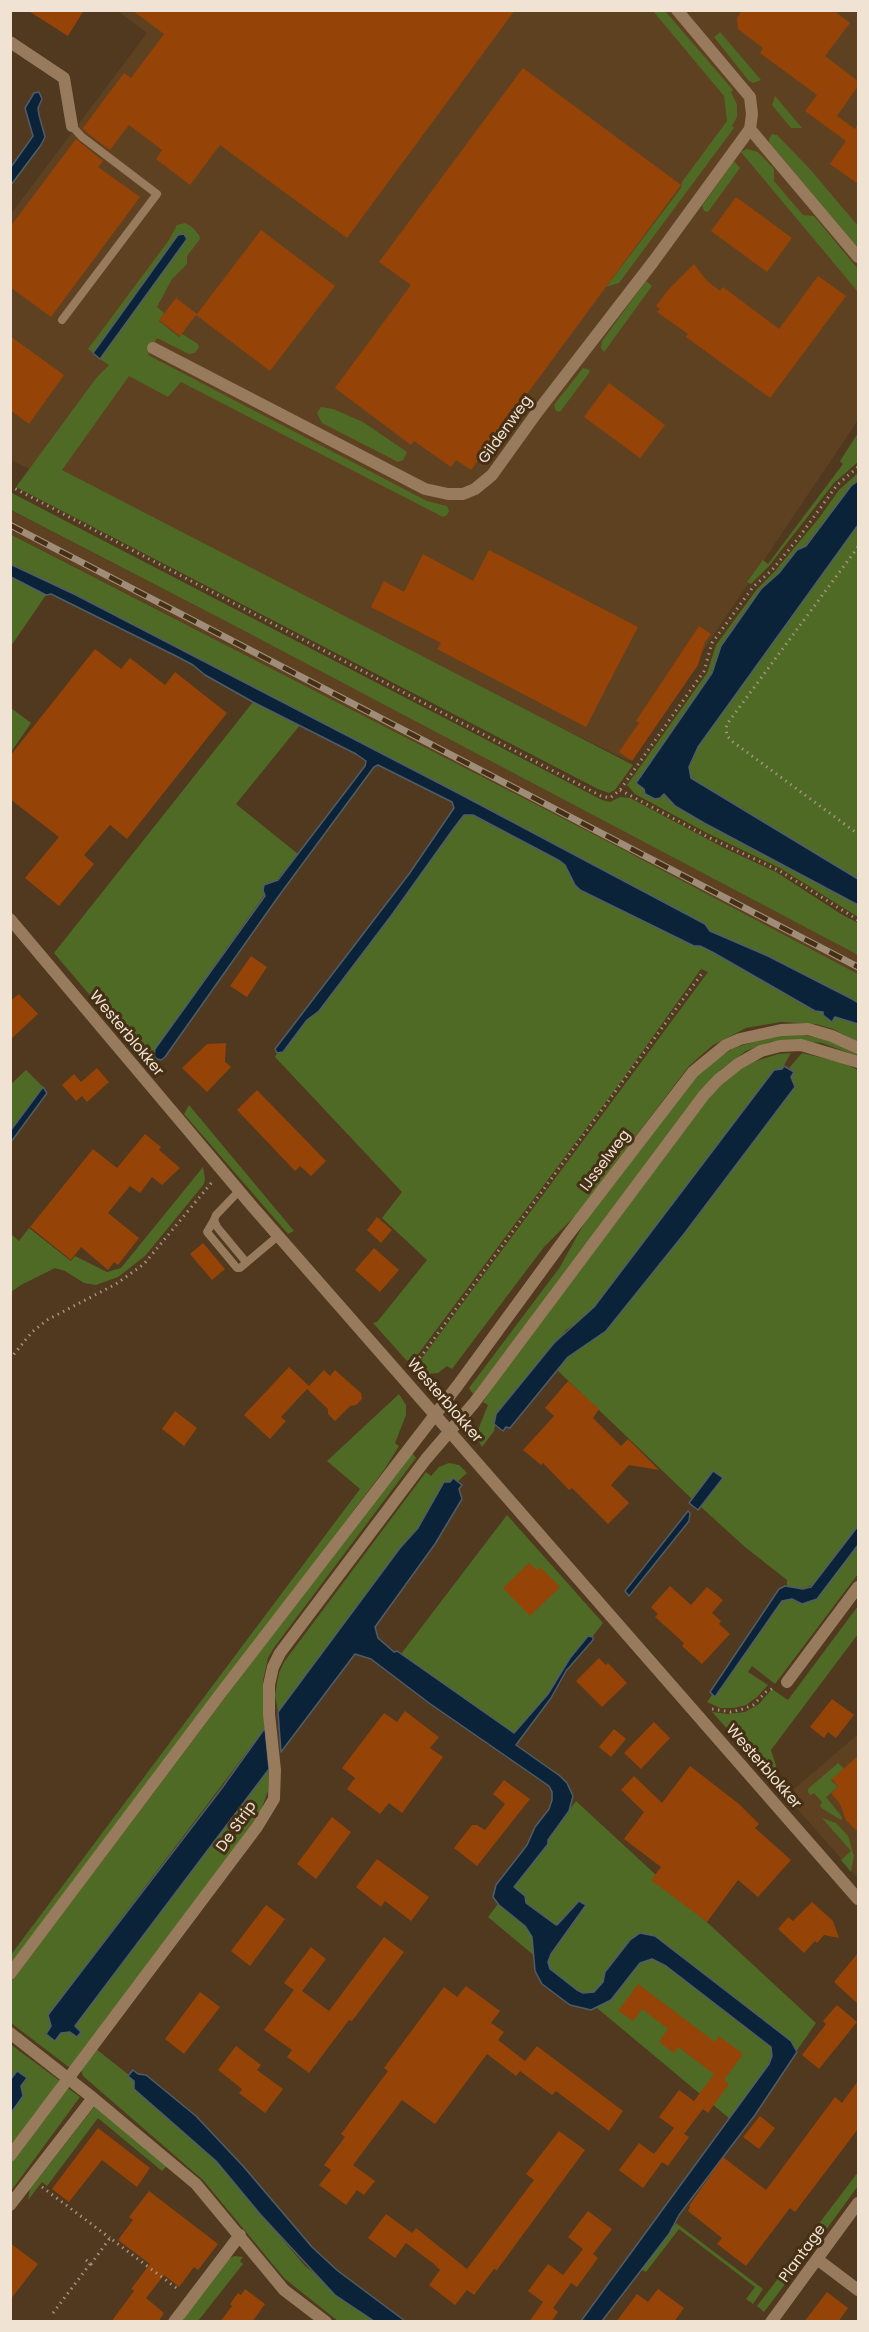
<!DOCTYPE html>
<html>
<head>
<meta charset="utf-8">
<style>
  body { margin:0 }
  #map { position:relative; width:869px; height:2332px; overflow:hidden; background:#50391f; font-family:Poppins,sans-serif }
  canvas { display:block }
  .frame { position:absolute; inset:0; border:12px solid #f1e3d4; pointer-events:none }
</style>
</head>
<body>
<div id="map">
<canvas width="869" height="2332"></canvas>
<div class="frame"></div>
</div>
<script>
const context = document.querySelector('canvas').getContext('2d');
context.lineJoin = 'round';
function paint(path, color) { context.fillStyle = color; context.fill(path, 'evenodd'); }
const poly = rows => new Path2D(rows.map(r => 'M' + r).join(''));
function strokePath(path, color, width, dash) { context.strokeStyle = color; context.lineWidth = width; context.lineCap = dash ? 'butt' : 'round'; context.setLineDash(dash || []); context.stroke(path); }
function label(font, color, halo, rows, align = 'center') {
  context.font = font + ' Poppins,sans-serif'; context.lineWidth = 6; context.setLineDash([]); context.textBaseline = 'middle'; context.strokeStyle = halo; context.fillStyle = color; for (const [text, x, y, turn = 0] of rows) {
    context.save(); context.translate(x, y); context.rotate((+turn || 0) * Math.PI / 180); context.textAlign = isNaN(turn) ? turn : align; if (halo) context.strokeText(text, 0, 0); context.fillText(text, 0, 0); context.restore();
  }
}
const built = poly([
  [118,11,858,11,858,420,629,761,11,460,10,215,147,33],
  [10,510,237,627,858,955,858,974,605,840,11,534],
  [858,1734,858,1878,786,1796]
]);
const green = poly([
  [653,11,665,11,733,90,731,92,737,105,737,117,732,126,734,128,619,283,606,287,681,188,682,182,727,121,724,96],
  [720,32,761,80,753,83,749,81,714,37],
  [775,96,802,128,791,128,772,105],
  [772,134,777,135,809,168,858,226,858,248,769,142,769,139],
  [747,149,758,152,774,169,774,181,803,215,814,216,858,269,858,292,741,152],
  [734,161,740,168,708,212,704,211,702,206],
  [185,223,192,227,199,235,200,239,187,256,187,264,172,279,157,307,164,313,159,321,179,337,182,334,198,344,199,347,195,353,189,354,157,338,148,355,427,501,447,506,449,511,447,515,443,517,181,382,168,397,129,376,62,470,633,765,615,790,609,793,598,789,16,487,97,377,109,365,100,359,187,239,184,234,175,239,93,353,88,349,169,240,177,225],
  [646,281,652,286,604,352,601,348,602,341],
  [583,368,590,370,589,373,560,412,556,411,554,405],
  [321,407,333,409,363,422,407,452,403,460,398,462,322,423,317,413],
  [858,433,858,462,834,483,769,566,751,584,747,582,763,560,768,564,843,464,840,461],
  [858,473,858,481,851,486,805,546,797,550,779,573,761,589,721,646,712,673,644,789,645,794,656,799,664,793,675,806,858,905,858,917,780,868,707,833,635,794,627,785,707,673,716,645,757,589,775,571,819,518,839,490],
  [10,492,602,800,610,802,620,797,630,798,726,849,776,872,841,914,858,923,858,955,237,627,11,510],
  [858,525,858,879,691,778,689,767,698,747],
  [10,534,605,840,858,974,858,1003,768,956,710,931,705,924,458,793,76,595,11,564],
  [11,577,46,595,11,646],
  [253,702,300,725,236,804,298,854,265,894,155,1049,154,1056,157,1059,152,1068,54,953],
  [11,708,31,723,11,752],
  [464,815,473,815,560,861,565,865,575,885,580,890,694,946,700,946,714,953,815,1011,823,1012,823,1015,831,1021,835,1017,858,1024,858,1042,833,1029,816,1024,781,1022,746,1028,713,1045,689,1066,577,1214,544,1247,452,1369,447,1366,438,1373,427,1374,414,1369,708,972,701,969,622,1080,419,1353,407,1361,373,1323,377,1322,427,1260,382,1218,402,1192,275,1057,277,1053,283,1052,307,1020,319,1011],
  [778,1035,802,1035,826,1039,858,1055,857,1056,822,1043,791,1040,770,1042,746,1051,720,1070,473,1394,469,1388,560,1267,587,1218,700,1072,733,1048],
  [791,1053,782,1069,774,1070,594,1307,587,1316,566,1330,496,1420,494,1431,482,1447,477,1438,477,1432,488,1405,483,1402,499,1377,713,1092,737,1071,753,1062,778,1054],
  [802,1053,844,1063,858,1070,858,1526,814,1584,803,1589,787,1586,787,1580,745,1547,701,1507,722,1479,713,1472,692,1499,557,1370,568,1357,606,1331,684,1234,795,1087,791,1077,794,1072,789,1068],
  [26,1070,43,1087,11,1130,10,1085],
  [189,1105,294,1231,288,1234,184,1114],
  [203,1167,205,1179,204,1184,145,1256,118,1277,96,1285,84,1283,65,1271,55,1268,21,1285,11,1292,11,1234,19,1241,29,1228,71,1261,75,1256,107,1272,121,1268],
  [399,1394,406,1405,406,1415,395,1443,399,1446,384,1470,11,1967,10,1956,360,1489,327,1461],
  [411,1451,416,1458,273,1649,268,1658,263,1681,265,1728,48,2015,51,2026,46,2034,49,2037,55,2041,61,2033,70,2032,76,2037,74,2027,269,1769,268,1791,261,1810,234,1850,70,2068,11,2023,10,1983],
  [449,1463,459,1465,467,1473,457,1482,453,1478,450,1482,444,1483,418,1528,400,1548,278,1712,275,1695,279,1673,284,1662,426,1472,431,1476,439,1467],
  [507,1515,603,1623,517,1735,401,1654],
  [858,1545,858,1574,775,1684,752,1666,748,1672,768,1685,757,1697,746,1705,734,1708,720,1708,707,1702,712,1695,716,1696,779,1604,785,1599,792,1599,798,1603,817,1599],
  [858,1606,858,1634,771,1750,778,1772,771,1778,712,1712,728,1714,745,1712,759,1704,772,1689,788,1700],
  [838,1763,844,1769,831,1780,838,1787,826,1797,842,1817,841,1820,823,1809,820,1806,822,1802,814,1793,810,1795,808,1792,808,1789],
  [576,1801,816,2023,742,2129,488,1917],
  [822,1818,836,1823,848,1836,854,1856,851,1872,841,1860,851,1851],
  [10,2044,60,2081,11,2147,11,2113,23,2096,11,2079],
  [96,2049,129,2075,135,2081,134,2089,216,2161,305,2266,374,2321,338,2321,285,2279,203,2180,83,2076,81,2070],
  [68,2088,80,2097,11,2191,10,2163],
  [95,2106,167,2166,162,2171,98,2118,47,2186,42,2182,28,2200,30,2189],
  [858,2172,858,2186,823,2234,815,2229],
  [676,2223,763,2289,753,2304,746,2299,755,2287,679,2229,646,2272,640,2269],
  [806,2242,813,2247,764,2312,757,2306],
  [234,2256,243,2257,240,2261,243,2264,198,2321,184,2321,184,2317,228,2259]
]);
const water = poly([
  [39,92,42,99,38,108,39,115,45,137,41,145,11,185,11,167,33,136,25,108,34,93,39,92],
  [184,234,187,239,100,359,93,353,175,239,178,235,184,234],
  [858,481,858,525,698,747,689,767,691,778,858,879,858,905,704,823,675,806,664,794,660,798,655,799,645,794,644,789,636,783,712,673,721,646,761,589,779,573,797,550,806,546,851,486,858,481],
  [10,564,76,595,458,793,705,924,710,931,768,956,852,999,858,1003,858,1024,835,1017,832,1022,823,1015,823,1012,815,1011,714,953,700,946,694,946,580,890,575,885,565,865,560,861,473,815,464,815,454,828,391,916,319,1011,307,1020,283,1052,277,1053,275,1049,409,874,454,808,452,802,378,765,374,767,278,897,165,1057,161,1060,157,1059,154,1056,155,1049,265,896,263,890,264,885,278,880,365,766,366,761,356,754,253,702,205,675,193,665,176,656,51,594,46,595,11,577,10,564],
  [784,1066,794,1072,791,1077,795,1087,684,1234,606,1331,568,1357,510,1428,506,1427,503,1431,494,1424,496,1414,554,1343,594,1307,774,1070,782,1069,784,1066],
  [43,1087,47,1093,11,1142,11,1130,43,1087],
  [713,1471,723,1478,698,1510,689,1503,713,1471],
  [453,1478,462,1485,459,1489,462,1499,435,1544,375,1627,378,1638,394,1652,397,1651,514,1733,548,1694,570,1658,588,1636,593,1637,593,1640,566,1671,551,1698,516,1745,560,1776,567,1783,573,1796,569,1811,548,1840,548,1844,514,1887,525,1896,526,1903,556,1925,558,1924,579,1901,586,1905,551,1954,548,1962,550,1969,577,1990,583,1993,594,1992,603,1982,605,1972,630,1940,640,1933,655,1936,791,2041,797,2052,755,2115,679,2215,669,2234,602,2321,581,2321,769,2064,772,2056,771,2047,666,1966,652,1959,640,1963,611,2000,591,2010,570,2005,542,1984,535,1971,532,1937,525,1926,499,1905,493,1897,496,1885,527,1845,535,1827,549,1809,552,1800,552,1792,549,1786,429,1703,371,1659,355,1654,281,1752,278,1712,400,1548,418,1528,444,1482,450,1482,453,1478],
  [688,1511,690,1513,689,1521,629,1596,625,1591,688,1511],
  [858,1526,858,1545,817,1599,802,1604,792,1599,782,1601,715,1697,710,1692,779,1589,785,1586,803,1589,811,1587,858,1526],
  [265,1728,269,1769,75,2026,81,2032,77,2037,70,2032,61,2033,55,2041,46,2034,51,2026,48,2015,222,1788,265,1728],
  [133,2070,138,2074,146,2075,196,2116,243,2166,312,2247,338,2271,405,2321,374,2321,335,2295,260,2214,216,2161,134,2089,134,2081,128,2076,133,2070],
  [17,2071,27,2078,21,2086,23,2096,11,2113,11,2079,17,2071]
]);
const building = poly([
  [27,10,84,10,68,36],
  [132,10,515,10,347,238,220,145,190,185,156,159,162,150,129,125,110,150,86,132,83,128,124,73,131,78,164,34],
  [742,10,833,10,850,23,825,56,858,81,858,86,837,116,855,129,858,124,858,184,830,164,846,141,805,111,817,95,760,53,763,48,738,29,737,18],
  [523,68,681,185,471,470,456,460,451,467,414,441,411,445,335,388,411,285,379,262],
  [76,139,103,161,98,167,140,197,51,317,10,287,10,227],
  [736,197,792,238,767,272,711,231],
  [261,230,335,286,270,371,196,315,180,336,159,320,176,298,197,314],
  [694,264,706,280,720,291,723,287,779,329,818,276,846,296,770,398,686,337,688,334,657,312,660,309,656,306,668,290],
  [10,336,64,375,29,424,10,410],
  [609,383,665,425,640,458,584,417],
  [489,550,638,627,586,727,437,649,441,643,371,607,384,581,404,592,423,554,473,581],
  [699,626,711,634,705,642,698,665,632,761,619,752,639,723,636,721],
  [95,649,121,669,130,658,165,685,175,672,227,713,127,839,110,825,84,855,94,864,59,906,25,878,59,837,10,799,10,756],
  [251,956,267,967,247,997,230,986],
  [19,994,38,1014,10,1040,10,1001],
  [226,1043,225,1062,231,1067,207,1092,182,1068,207,1044],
  [97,1068,109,1082,87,1102,82,1096,76,1101,62,1085,74,1074,81,1082],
  [257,1090,326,1161,311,1176,300,1166,295,1171,237,1110],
  [145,1134,161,1147,159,1150,180,1168,162,1185,152,1177,140,1193,130,1186,108,1213,139,1238,118,1265,114,1262,108,1270,81,1247,71,1260,30,1227,93,1149,117,1168],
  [377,1217,392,1230,381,1243,367,1230],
  [203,1243,225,1269,212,1280,190,1254],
  [374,1248,399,1270,380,1292,355,1270],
  [289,1367,309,1386,324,1370,330,1376,335,1370,361,1393,362,1399,356,1405,350,1406,335,1421,328,1414,328,1409,307,1389,281,1417,286,1421,270,1439,244,1415],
  [568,1381,599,1409,593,1418,621,1446,628,1439,659,1470,629,1465,611,1485,629,1503,608,1524,572,1488,569,1490,543,1463,541,1465,523,1450,554,1416,545,1408],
  [175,1411,197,1428,184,1446,162,1429],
  [529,1563,537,1570,540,1567,560,1587,530,1616,503,1588],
  [670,1586,691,1605,707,1587,723,1600,712,1613,721,1621,719,1624,730,1634,702,1664,682,1646,684,1643,655,1617,658,1614,651,1607],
  [599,1658,606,1665,608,1663,627,1683,602,1707,576,1681],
  [832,1699,854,1715,836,1738,828,1732,824,1738,810,1727],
  [405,1711,439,1737,430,1748,443,1757,402,1813,389,1803,380,1814,347,1789,355,1778,342,1768,384,1713,397,1722],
  [654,1722,670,1738,641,1769,624,1753],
  [614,1729,626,1739,611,1757,599,1747],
  [858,1756,858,1832,846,1820,840,1804,831,1793,838,1787,832,1779],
  [690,1766,739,1804,759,1824,755,1828,791,1860,758,1897,738,1880,707,1922,651,1880,661,1867,624,1839,644,1812,621,1790,634,1776,662,1803],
  [504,1780,530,1799,477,1866,454,1848,472,1825,477,1825,485,1830,505,1804,493,1794],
  [332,1817,351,1832,316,1879,297,1864],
  [377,1859,429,1897,411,1921,385,1901,381,1907,356,1887],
  [812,1902,833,1921,839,1938,824,1935,817,1943,815,1941,804,1953,778,1929,788,1917,793,1921],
  [266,1905,285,1919,250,1966,231,1951],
  [384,1937,404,1952,352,2021,349,2020,309,2073,287,2057,292,2050,264,2030,294,1990,284,1983,311,1947,326,1959,302,1991,329,2011],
  [858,1953,858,2004,834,1982],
  [638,1984,715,2042,719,2036,743,2054,724,2080,729,2084,708,2113,703,2109,684,2134,689,2137,668,2166,662,2162,643,2188,619,2170,639,2143,654,2154,674,2128,659,2117,679,2090,694,2101,714,2074,678,2047,674,2053,659,2042,668,2029,642,2009,633,2021,618,2011],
  [466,1986,500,2011,491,2023,504,2032,498,2040,525,2061,537,2046,623,2111,609,2131,556,2091,552,2095,520,2071,516,2076,487,2054,435,2124,402,2100,353,2165,375,2181,364,2195,357,2190,346,2205,319,2185,331,2170,324,2165,345,2137,341,2134,388,2071,384,2068,444,1987,457,1997],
  [200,1992,220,2007,184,2054,165,2039],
  [837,2005,857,2022,819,2069,802,2055,826,2024,823,2021],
  [236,2046,261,2065,257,2070,283,2089,265,2113,239,2093,242,2089,218,2070],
  [858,2081,858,2129,795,2212,790,2208,746,2266,717,2244,722,2238,688,2211,690,2207,689,2206,723,2157,766,2190,835,2097,842,2103],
  [760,2116,775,2128,759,2149,743,2137],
  [98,2128,150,2168,137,2187,102,2160,69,2202,52,2189],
  [559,2131,585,2150,497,2270,494,2269,474,2295,467,2290,455,2305,429,2285,440,2270,434,2264,406,2243,395,2258,368,2238,386,2214,412,2233,416,2228,467,2269,534,2180,526,2174],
  [149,2191,218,2244,198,2270,194,2267,179,2287,164,2275,146,2298,164,2313,158,2322,111,2322,134,2291,131,2289,150,2264,118,2240,133,2220,129,2217],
  [588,2211,612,2229,593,2254,598,2258,577,2287,571,2283,553,2308,558,2312,551,2322,529,2322,543,2302,528,2291,548,2264,563,2275,583,2249,568,2237],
  [10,2243,38,2264,10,2300],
  [245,2289,265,2304,252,2322,220,2322,232,2306,230,2304,238,2293,241,2295],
  [658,2289,684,2308,674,2322,616,2322,637,2294,648,2302],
  [827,2292,848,2308,838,2322,804,2322]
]);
const path = poly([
  [10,486,601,796,610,798,620,790,704,671,712,643,753,587,772,570,800,536,837,485,858,467],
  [858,547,727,724,726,729,727,736,733,742,858,834],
  [620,790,708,837,780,871,858,920],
  [10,1359,32,1332,47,1320,116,1284,144,1264,213,1181],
  [411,1366,422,1355,703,972],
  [712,1709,731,1712,743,1709,753,1705,766,1692,775,1687],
  [42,2187,110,2238],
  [86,2260,91,2264,110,2238,179,2290],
  [53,2313,90,2264]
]);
const service = poly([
  [62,320,157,194,82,137,72,126],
  [239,1191,216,1215,214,1220,217,1227,246,1262],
  [214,1220,207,1232,237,1268,240,1268,278,1236]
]);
const minor = poly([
  [10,42,64,78,72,126],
  [750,129,858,257],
  [153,348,425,489,448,494,463,494,475,489,492,475,538,411,653,262,750,129,752,114,750,97,677,10],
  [450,1432,858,1899],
  [787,1682,858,1587],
  [10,2033,93,2098,196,2184,284,2290,326,2322],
  [10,2205,93,2098],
  [817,2259,858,2290],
  [174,2322,240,2235],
  [771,2322,858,2203]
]);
const tertiary = poly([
  [10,919,252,1206,450,1432],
  [10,1974,221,1693,458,1385,567,1236,693,1072,726,1045,740,1039,781,1030,808,1029,832,1036,858,1048],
  [10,2156,257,1827,274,1799,275,1770,269,1714,269,1685,273,1667,280,1653,426,1459,474,1403,704,1095,718,1080,738,1064,761,1051,780,1046,801,1045,858,1062]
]);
const rail = poly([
  [10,525,858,967]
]);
const streetNames = [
  ["Gildenweg",506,430,-54],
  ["Westerblokker",126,1034,50],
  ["IJsselweg",606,1161,-53],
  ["Westerblokker",444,1401,49],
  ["Westerblokker",763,1767,49],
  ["De Strip",237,1827,-55],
  ["Plantage",803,2254,-54]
];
paint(built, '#5e4121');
paint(green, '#4f6a24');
paint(water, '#0b2339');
strokePath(water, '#505d68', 1.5);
paint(building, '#964308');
strokePath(path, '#a4927e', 3, [1.5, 4.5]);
strokePath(service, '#987b5c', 8);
strokePath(minor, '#987b5c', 12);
strokePath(tertiary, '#987b5c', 12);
strokePath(rail, '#a08d79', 7);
strokePath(rail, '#452f15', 4.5, [14]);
label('15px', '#f1e3d4', '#452f15', streetNames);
</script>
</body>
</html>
